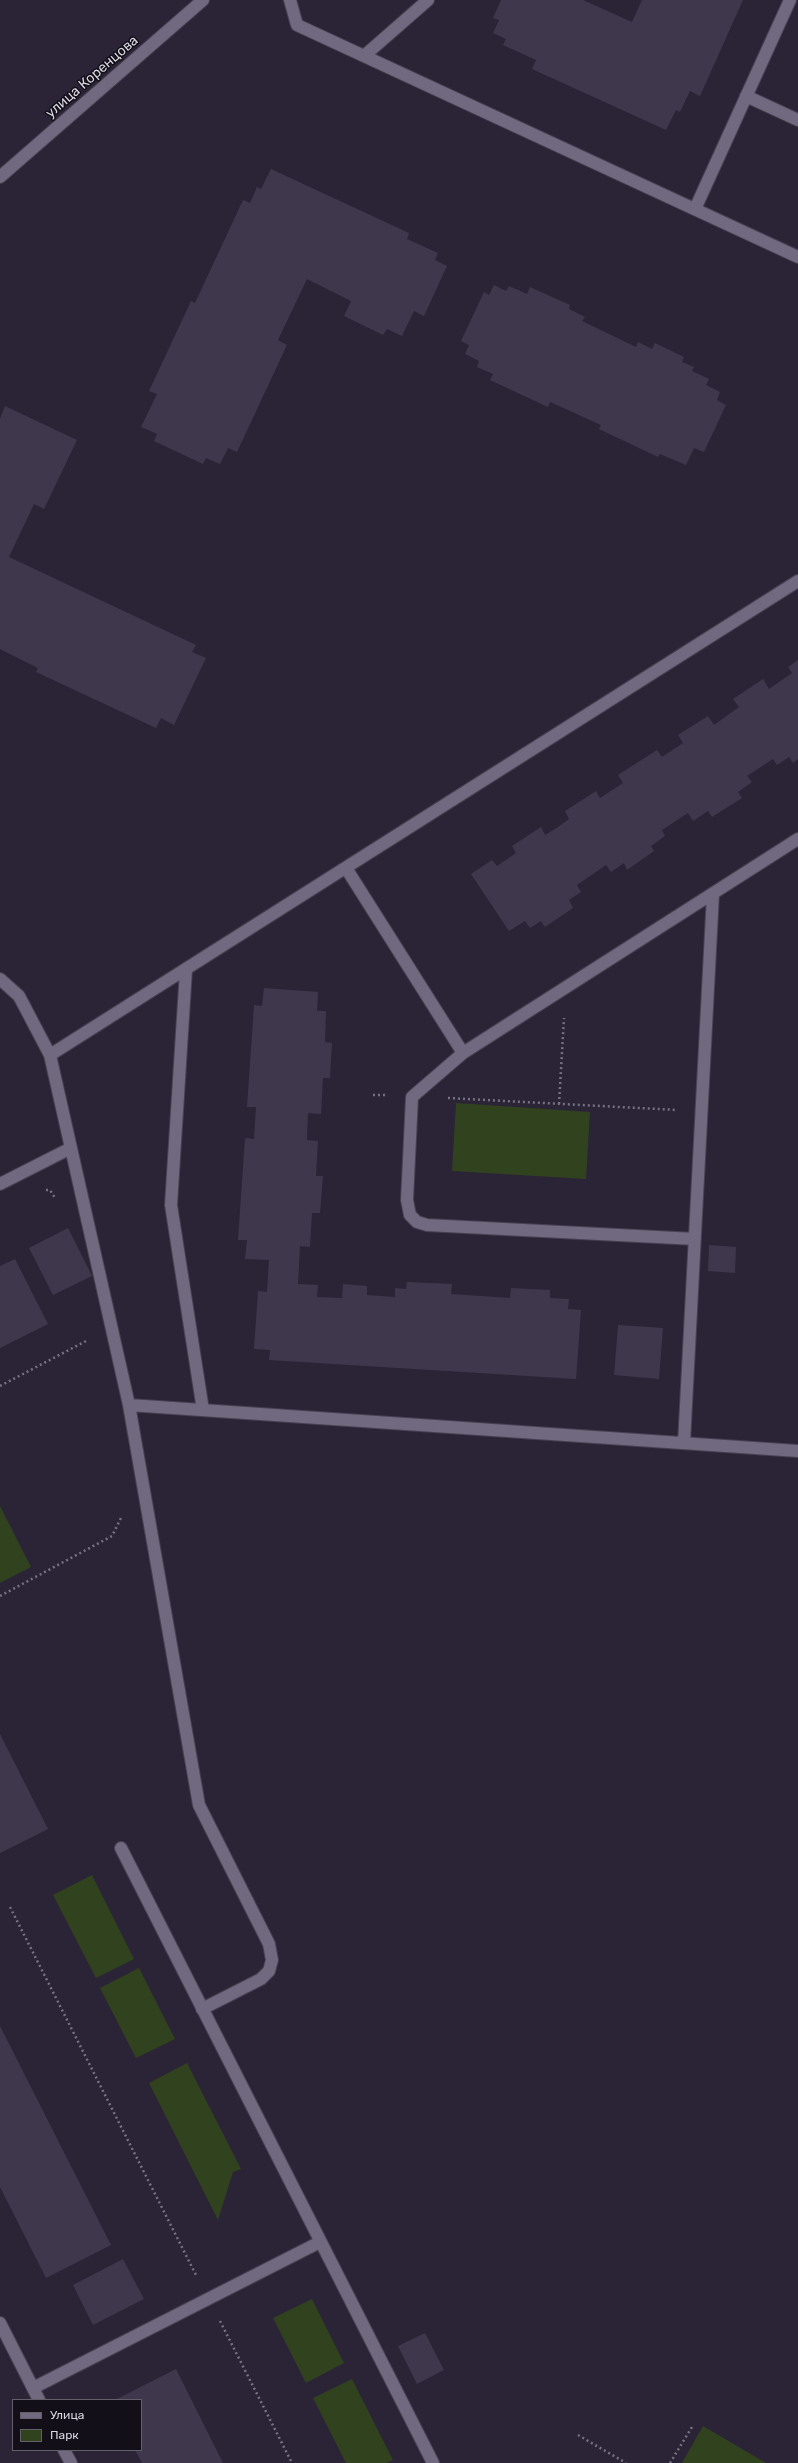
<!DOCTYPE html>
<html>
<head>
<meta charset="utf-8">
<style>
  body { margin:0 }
  #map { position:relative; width:798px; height:2463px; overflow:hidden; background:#2b2437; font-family:Rubik,sans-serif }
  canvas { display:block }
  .legend { position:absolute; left:12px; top:2399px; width:130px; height:52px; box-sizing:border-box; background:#120f18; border:1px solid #625f69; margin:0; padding:5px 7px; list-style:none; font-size:12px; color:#dad6e2 }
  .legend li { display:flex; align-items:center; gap:8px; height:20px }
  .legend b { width:20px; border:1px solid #625f69 }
</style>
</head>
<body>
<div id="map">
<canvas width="798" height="2463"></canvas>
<ul class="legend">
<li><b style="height:5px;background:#70697f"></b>Улица</li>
<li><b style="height:11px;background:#31421f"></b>Парк</li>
</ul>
</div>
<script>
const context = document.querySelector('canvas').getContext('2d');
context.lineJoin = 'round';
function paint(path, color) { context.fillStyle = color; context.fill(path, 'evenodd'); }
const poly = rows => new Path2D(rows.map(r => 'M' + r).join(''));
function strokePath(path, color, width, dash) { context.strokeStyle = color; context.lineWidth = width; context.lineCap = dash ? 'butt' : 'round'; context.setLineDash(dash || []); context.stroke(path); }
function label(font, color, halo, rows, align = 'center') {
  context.font = font + ' Rubik,sans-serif'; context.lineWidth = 3; context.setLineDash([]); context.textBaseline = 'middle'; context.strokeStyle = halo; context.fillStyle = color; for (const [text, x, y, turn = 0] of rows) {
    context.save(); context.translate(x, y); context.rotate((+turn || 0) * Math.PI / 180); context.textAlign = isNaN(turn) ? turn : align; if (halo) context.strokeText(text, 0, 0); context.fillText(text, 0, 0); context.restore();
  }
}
const green = poly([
  [456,1103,590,1112,586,1179,452,1171],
  [0,1506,31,1567,0,1583],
  [92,1875,134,1959,96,1978,53,1895],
  [139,1968,175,2039,136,2058,100,1988],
  [187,2063,241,2169,233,2172,218,2220,149,2083],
  [312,2299,344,2363,306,2383,273,2318],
  [352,2379,393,2460,386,2463,346,2463,313,2398],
  [703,2426,766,2463,682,2463]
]);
const building = poly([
  [501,0,583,0,632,22,642,0,743,0,700,96,690,91,680,112,676,110,666,130,532,69,536,60,503,45,506,39,493,33,499,20,493,18],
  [271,169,409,233,407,239,438,253,435,260,447,266,424,316,414,311,402,336,387,329,383,335,344,316,351,301,307,279,278,340,287,345,237,452,228,448,220,464,206,458,203,464,154,441,157,434,141,427,157,394,149,391,191,301,195,303,243,200,250,203,257,187,261,189],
  [494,285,506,291,509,286,527,294,530,287,570,305,569,309,585,317,582,321,636,347,638,342,652,349,655,343,684,357,682,362,694,367,692,371,709,379,706,385,720,392,717,400,726,405,704,452,694,448,686,465,660,454,658,457,599,429,601,425,550,402,548,407,490,380,493,374,477,367,479,361,465,354,469,345,461,341,484,292,489,295],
  [5,406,77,440,44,509,34,504,9,557,196,645,192,652,206,658,174,725,161,718,156,728,36,672,38,668,0,649,0,419],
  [798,660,798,759,793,763,789,757,777,765,773,759,747,776,752,782,738,792,742,798,712,817,708,811,693,821,688,813,662,830,665,836,651,846,654,851,627,870,624,863,611,872,606,865,577,885,581,892,569,900,573,908,545,927,541,921,530,928,525,921,509,931,471,874,492,860,497,866,516,853,512,846,541,827,545,835,558,827,569,819,565,811,596,791,600,798,623,783,618,775,657,750,662,757,683,743,678,735,708,716,714,725,739,707,733,699,763,679,769,689,792,673,788,667],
  [264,988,318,992,317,1011,326,1011,325,1042,332,1043,330,1078,323,1078,321,1114,308,1113,307,1140,318,1141,316,1176,323,1176,320,1213,312,1213,310,1247,300,1246,298,1284,318,1285,317,1297,342,1298,343,1284,367,1286,367,1295,395,1297,395,1288,406,1289,407,1282,452,1284,451,1294,481,1296,510,1298,511,1288,550,1290,550,1298,569,1299,568,1309,581,1310,576,1379,269,1360,270,1350,254,1349,258,1291,267,1292,269,1260,245,1259,247,1240,238,1240,245,1138,254,1139,256,1107,247,1107,254,1005,262,1006],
  [68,1228,92,1276,53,1295,29,1248],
  [709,1245,736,1247,735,1273,708,1271],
  [15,1259,48,1324,0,1348,0,1266],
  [618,1325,663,1328,659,1379,614,1375],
  [0,1734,48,1829,0,1853],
  [0,2026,111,2245,46,2278,0,2187],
  [123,2259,144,2299,93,2325,73,2285],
  [425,2333,444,2370,417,2384,398,2346],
  [176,2369,223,2463,142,2463,135,2450,141,2450,141,2400,115,2400]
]);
const path = poly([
  [373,1095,388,1095],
  [448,1098,677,1110],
  [559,1104,564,1018],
  [46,1190,50,1190,55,1198],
  [0,1386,88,1340],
  [0,1596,112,1536,122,1516],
  [10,1907,197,2277],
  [220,2321,292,2463],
  [578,2435,626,2463],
  [670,2463,692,2427]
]);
const minor = poly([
  [290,0,297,25,798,257],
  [364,56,428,0],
  [746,96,798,120],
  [0,177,203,0],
  [695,209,790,0],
  [346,868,463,1053,798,839],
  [186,970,171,1205,203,1410],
  [0,979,19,996,50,1055,129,1405,199,1805,269,1944,272,1960,269,1971,261,1979,202,2009],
  [463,1053,412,1097,407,1200,410,1215,417,1222,427,1225,695,1239],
  [50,1055,798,581],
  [0,1184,71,1148],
  [129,1405,798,1451],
  [684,1443,713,894],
  [121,1848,433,2463],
  [0,2323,39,2400],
  [33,2388,320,2242],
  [64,2450,71,2463]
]);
const streetNames = [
  ["улица Коренцова",92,77,-41]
];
paint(green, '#31421f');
paint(building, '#3f384c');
strokePath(minor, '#474151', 14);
strokePath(path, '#777281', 2.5, [2, 3]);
strokePath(minor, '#70697f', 12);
label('14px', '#dad6e2', '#120f18', streetNames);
</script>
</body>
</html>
